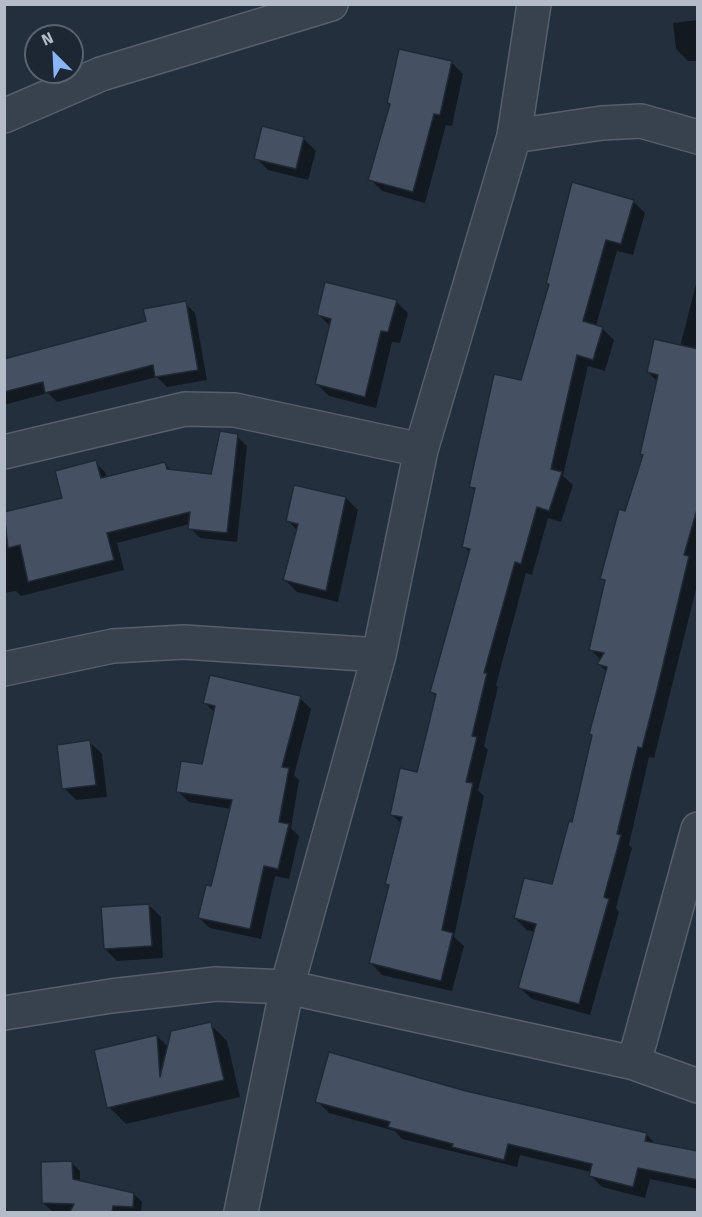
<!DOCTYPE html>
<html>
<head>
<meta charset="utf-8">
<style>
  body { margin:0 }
  #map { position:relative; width:702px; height:1217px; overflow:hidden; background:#242f3e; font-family:"Fira Sans",sans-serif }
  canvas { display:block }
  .frame { position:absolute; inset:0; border:6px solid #b4bcc9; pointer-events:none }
  .north { position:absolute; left:24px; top:24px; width:60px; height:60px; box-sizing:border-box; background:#1d2633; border:2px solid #59626f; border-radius:50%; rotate:336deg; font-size:16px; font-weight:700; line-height:24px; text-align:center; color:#b4bcc9 }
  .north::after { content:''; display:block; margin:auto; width:21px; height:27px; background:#8ab4f8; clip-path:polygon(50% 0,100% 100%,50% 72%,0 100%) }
</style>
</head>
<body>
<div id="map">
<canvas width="702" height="1217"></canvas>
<div class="frame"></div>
<div class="north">N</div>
</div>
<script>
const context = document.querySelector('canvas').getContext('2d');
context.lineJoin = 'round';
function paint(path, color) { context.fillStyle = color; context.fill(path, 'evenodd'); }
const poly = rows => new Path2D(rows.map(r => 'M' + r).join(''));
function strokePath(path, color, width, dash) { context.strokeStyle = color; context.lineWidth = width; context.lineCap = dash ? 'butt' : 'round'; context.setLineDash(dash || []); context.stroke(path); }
const shadow = poly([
  [698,20,698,61,688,61,676,49,673,23],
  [451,62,463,74,452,126,446,125,425,203,382,191,370,179],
  [304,139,316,151,308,180,268,170,256,158],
  [633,201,645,213,633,255,617,251,596,326,602,328,614,340,605,371,588,366,563,476,573,485,561,522,548,518,532,575,526,573,496,685,498,687,484,746,488,750,478,790,484,796,454,937,464,946,452,991,382,975,371,963,390,887,387,884,402,824,392,815,418,773,437,697,431,692,471,554,463,546,476,491,470,486,522,381,550,286,547,283],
  [696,284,698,581,654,758,649,757,629,845,632,848,616,908,619,912,590,1015,532,999,520,988,535,932,527,930,515,918,553,886,573,824,593,737,590,734,607,672,599,664,601,660,591,650,606,583,601,578,645,456,658,382,648,372,680,347],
  [396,301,408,313,400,343,392,342,376,408,329,396,317,384,331,327,319,315],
  [185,303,195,313,207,380,167,387,157,377,57,402,48,393,4,405,4,360,147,322],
  [237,436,247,446,237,542,200,538,190,528,190,524,117,543,124,570,21,596,16,591,4,593,4,514,64,499,95,462,105,472,107,478,165,464,172,471,212,475],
  [346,498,358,510,338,602,297,592,285,580,298,531,288,521],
  [300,698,311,709,294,775,299,780,291,828,299,836,289,879,275,876,261,939,210,928,199,918,212,888,231,809,189,802,178,791,204,766,215,713,205,703],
  [90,742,102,754,107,797,76,800,64,788],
  [149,905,161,917,163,958,117,961,105,949],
  [4,915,6,972,4,972],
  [210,1024,227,1041,240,1097,126,1124,109,1107,157,1036,169,1048],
  [466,1092,646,1134,657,1145,698,1153,698,1189,650,1179,645,1198,602,1187,590,1175,591,1172,520,1155,517,1167,402,1139,395,1131,329,1113,317,1101],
  [72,1163,80,1171,80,1182,134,1194,142,1202,141,1212,52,1211,43,1203]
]);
const building = poly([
  [399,49,452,61,440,115,434,114,413,192,368,180,390,104,387,103,399,49],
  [262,126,304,137,296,169,254,159,262,126],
  [572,182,634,200,621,244,606,240,583,321,603,327,593,360,577,355,551,469,562,472,549,511,537,507,521,564,515,562,484,673,487,673,472,736,477,737,466,782,473,783,442,930,453,933,441,981,369,963,389,885,385,884,402,817,390,815,400,768,417,772,436,694,430,692,470,549,462,547,475,488,469,487,494,374,521,380,549,284,546,284,572,182],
  [325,282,397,300,388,332,381,331,365,397,315,384,331,319,317,315,325,282],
  [186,301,198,370,155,377,153,365,45,393,43,382,4,392,4,359,146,321,143,309,186,301],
  [654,339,698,349,698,506,684,555,689,556,656,694,642,748,638,747,617,834,621,835,604,897,609,899,579,1004,518,988,536,924,514,918,524,878,552,884,569,821,572,822,592,735,589,734,607,667,597,664,604,653,589,650,605,580,600,579,619,509,625,511,643,455,640,454,658,375,647,372,654,339],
  [220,431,238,434,227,533,188,529,190,512,107,533,114,560,28,582,20,545,8,548,4,512,62,498,55,471,96,460,101,478,165,462,167,469,211,474,220,431],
  [294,485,346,497,326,591,283,580,298,524,286,521,294,485],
  [210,675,301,696,282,767,289,768,279,822,289,824,278,869,264,866,250,929,198,918,206,885,211,886,232,800,176,792,181,761,202,764,215,706,203,703,210,675],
  [90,740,96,785,62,789,57,745,90,740],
  [149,904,152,946,104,949,101,907,149,904],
  [211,1022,224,1080,107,1108,94,1050,157,1035,160,1077,171,1031,211,1022],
  [329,1052,466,1091,647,1133,645,1141,698,1151,698,1180,638,1168,633,1187,589,1176,592,1164,508,1144,504,1160,452,1147,453,1144,388,1127,390,1122,315,1102,329,1052],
  [72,1161,73,1179,134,1193,133,1207,113,1206,112,1212,70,1212,74,1204,42,1203,41,1162,72,1161]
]);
const street = poly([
  [4,116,101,74,331,4],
  [514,136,602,123,641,121,698,137],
  [4,452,185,409,235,410,421,450],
  [4,669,113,646,184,642,379,655,421,450,514,136,534,4],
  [4,1013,111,996,216,984,287,987,379,655],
  [634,1063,698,829],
  [241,1212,287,987,634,1063,698,1086]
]);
paint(shadow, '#0007');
paint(building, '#455162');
strokePath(building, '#1f2835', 1.5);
strokePath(street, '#565f6c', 36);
strokePath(street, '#38414e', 33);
</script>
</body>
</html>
